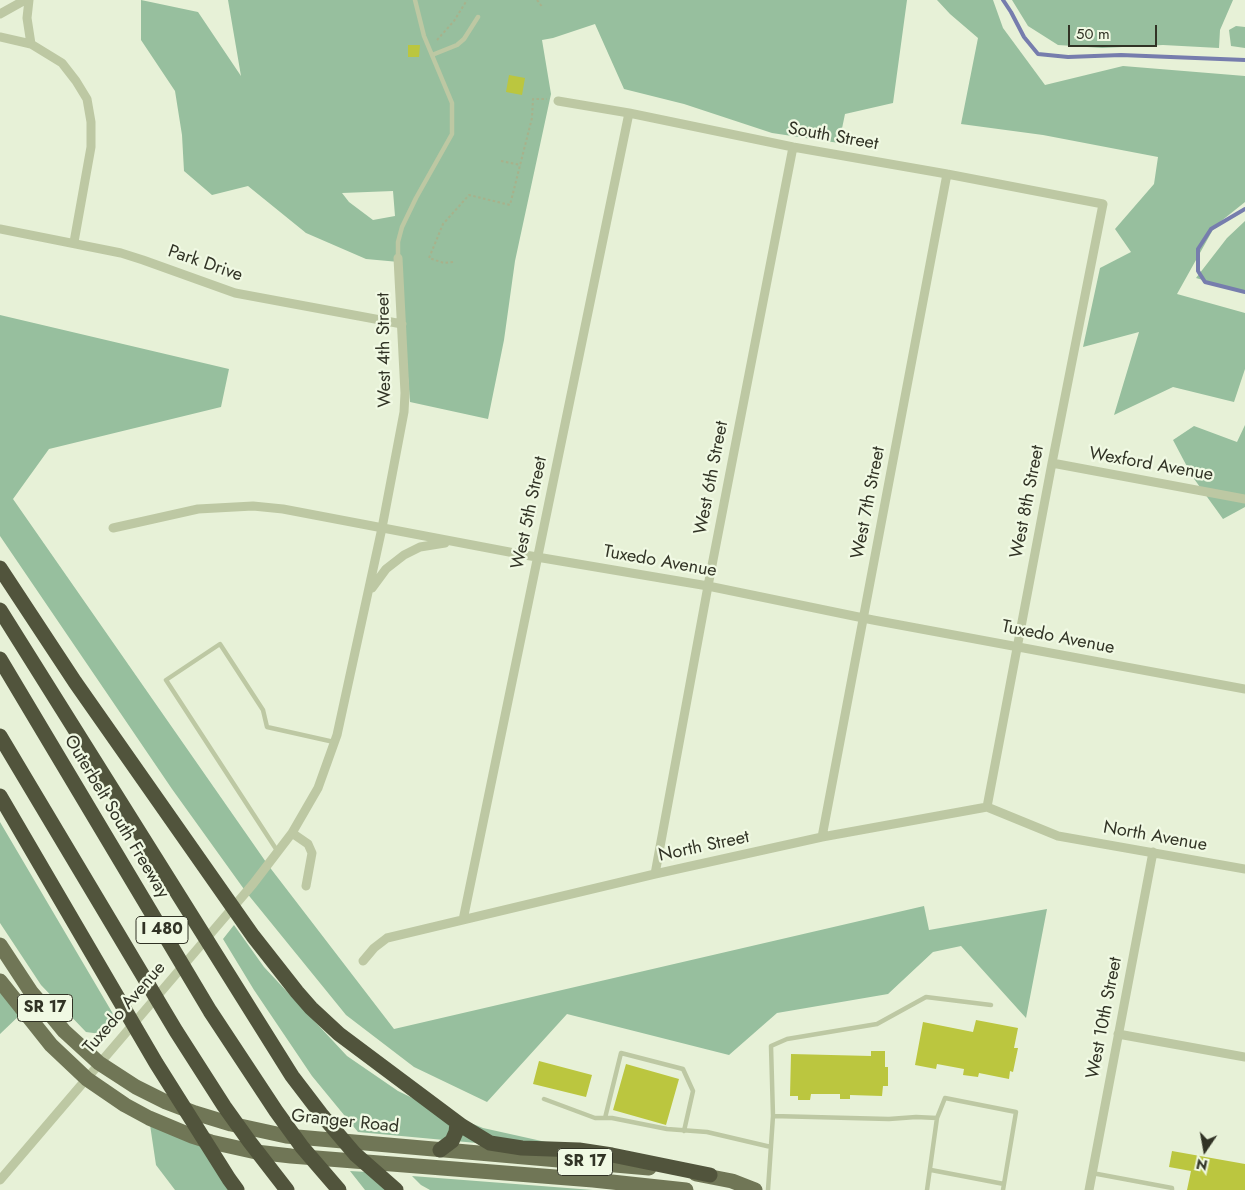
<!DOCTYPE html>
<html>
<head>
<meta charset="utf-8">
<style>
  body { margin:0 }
  #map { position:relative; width:1245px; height:1190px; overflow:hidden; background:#e7f1d7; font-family:Jost,sans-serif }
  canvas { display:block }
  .north { position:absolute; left:1180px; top:1125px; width:50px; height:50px; -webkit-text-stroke:4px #f0f9e3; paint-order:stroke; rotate:192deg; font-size:14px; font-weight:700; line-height:20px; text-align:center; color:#313325 }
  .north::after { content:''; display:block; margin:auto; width:18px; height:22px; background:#313325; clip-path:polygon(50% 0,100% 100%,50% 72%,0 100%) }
  .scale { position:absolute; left:1068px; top:25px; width:89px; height:22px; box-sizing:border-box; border:2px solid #313325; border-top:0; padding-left:6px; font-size:15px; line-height:18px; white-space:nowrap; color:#313325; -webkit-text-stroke:4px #f0f9e3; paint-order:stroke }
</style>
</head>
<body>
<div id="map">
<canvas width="1245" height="1190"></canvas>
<div class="north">N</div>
<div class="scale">50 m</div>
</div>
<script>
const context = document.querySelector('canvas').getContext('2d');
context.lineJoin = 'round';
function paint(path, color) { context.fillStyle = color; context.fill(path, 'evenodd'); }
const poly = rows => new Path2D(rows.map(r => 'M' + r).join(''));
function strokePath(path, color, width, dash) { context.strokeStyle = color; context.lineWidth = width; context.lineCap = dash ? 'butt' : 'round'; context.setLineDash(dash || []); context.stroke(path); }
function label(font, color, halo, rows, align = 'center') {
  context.font = font + ' Jost,sans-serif'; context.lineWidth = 4.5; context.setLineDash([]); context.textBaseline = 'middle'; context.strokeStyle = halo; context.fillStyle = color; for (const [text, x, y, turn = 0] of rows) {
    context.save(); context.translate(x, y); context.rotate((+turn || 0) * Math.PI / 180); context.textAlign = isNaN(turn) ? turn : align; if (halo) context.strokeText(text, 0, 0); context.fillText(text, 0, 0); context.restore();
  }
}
const green = poly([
  [141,0,198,12,241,76,228,0,907,0,893,103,845,114,839,143,772,133,684,104,624,89,595,24,553,38,542,40,551,94,515,261,504,340,488,419,410,402,399,262,366,259,306,233,248,186,212,195,184,171,182,135,175,91,141,40],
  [393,191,395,216,373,220,349,202,342,193],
  [937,0,993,0,1003,28,1045,85,1123,66,1245,76,1245,202,1215,226,1177,294,1245,313,1245,369,1234,402,1173,387,1114,415,1139,332,1083,347,1100,268,1131,252,1115,229,1154,184,1158,157,1043,135,961,124,978,38,950,14],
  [1012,0,1233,0,1220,30,1219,48,1163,45,1102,48,1058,45,1028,26],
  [1236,26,1245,27,1245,48,1231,46,1229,30],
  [1245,221,1245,292,1196,278,1227,238],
  [0,315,229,369,221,407,49,449,13,499,268,865,394,1029,924,906,929,930,1047,909,1026,1018,961,946,933,952,888,994,777,1013,729,1055,567,1014,487,1102,414,1067,346,1015,246,892,172,789,0,536],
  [1245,425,1245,507,1223,519,1192,476,1173,440,1194,426,1237,442],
  [0,822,119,1024,111,1032,101,1034,86,1032,41,985,0,923],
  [234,925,264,967,347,1056,398,1091,431,1107,483,1128,564,1146,563,1151,358,1132,312,1076,254,990,223,939],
  [0,981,23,1012,0,1034],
  [149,1118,192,1136,237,1190,175,1190,156,1165],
  [350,1171,367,1172,389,1190,365,1190],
  [412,1176,593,1190,430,1190,421,1185]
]);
const stream = poly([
  [1003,0,1011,12,1024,37,1038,54,1068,57,1121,55,1245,60],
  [1245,209,1211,229,1198,249,1198,271,1205,282,1245,292]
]);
const building = poly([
  [408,45,420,45,419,57,408,57],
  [509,75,525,78,522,95,506,92],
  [976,1020,1018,1028,1014,1048,1018,1048,1013,1072,1010,1071,1009,1079,979,1073,978,1077,963,1075,964,1069,937,1064,936,1069,915,1065,923,1022,973,1032],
  [871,1051,885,1051,885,1067,888,1067,888,1086,883,1086,882,1096,850,1095,850,1099,840,1099,840,1094,811,1094,810,1100,798,1100,798,1096,790,1096,791,1054,871,1056],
  [539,1061,592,1075,586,1097,533,1084],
  [626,1064,679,1079,666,1125,613,1110],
  [1172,1151,1245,1164,1245,1190,1187,1190,1191,1171,1169,1167]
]);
const path = poly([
  [537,0,543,8],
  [437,40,454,21,467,0],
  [501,161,521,165],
  [453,262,444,263,429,258,443,224,469,195,510,205,532,118,533,99,547,99]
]);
const lane = poly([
  [432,55,457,45,464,39,478,17],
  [398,258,398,242,402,227,416,198,452,134,452,103,424,36,415,0],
  [278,852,166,680,220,644,263,710,267,727,334,742],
  [544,1099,595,1118,612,1118,667,1129,707,1132,771,1147],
  [773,1116,771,1046,787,1039,877,1024,926,997,991,1005],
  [605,1118,621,1053,683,1069,693,1091,684,1131],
  [937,1118,945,1098,1016,1112,1003,1190],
  [931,1170,1004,1184],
  [1092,1173,1172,1188,1172,1190],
  [768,1190,773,1116,889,1119,916,1117,937,1118,927,1190]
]);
const street = poly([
  [29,0,27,18,31,44],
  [0,14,25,0],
  [0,37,31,44,62,63,76,81,87,99,91,122,91,147,74,242],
  [558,101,629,113,793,147,947,174,1103,204,1052,463,987,807],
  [0,229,121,253,143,260,235,293,402,324],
  [1052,463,1245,499],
  [113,528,198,509,253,506,283,509,525,555,708,586,873,620,1245,689],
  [372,588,386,569,404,555,420,547,445,543],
  [292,833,308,844,312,853,306,886],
  [822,837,947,174],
  [655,874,708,586,793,147],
  [463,920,629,113],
  [363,961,374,948,387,938,655,874,822,837,987,807,1058,836,1245,869],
  [1118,1034,1245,1057],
  [0,1180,253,884,292,833,318,788,337,735,382,528,404,412,405,393,398,258],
  [1089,1190,1153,852]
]);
const primary = poly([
  [0,945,31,992,50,1014,64,1031,99,1063,136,1087,166,1102,195,1113,231,1124,286,1136,649,1168],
  [0,981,51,1045,87,1079,125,1105,149,1118,192,1136,211,1142,256,1152,291,1156,593,1180,686,1190],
  [696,1174,732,1181,755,1190]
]);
const highway = poly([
  [0,568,75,682,253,936,297,992,311,1008,339,1034,462,1126,490,1143,522,1148,579,1150,612,1155,710,1175],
  [0,610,292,1076,321,1114,355,1154,396,1190],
  [0,659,210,1011,276,1111,302,1147,339,1190],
  [0,736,176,1031,224,1106,249,1141,287,1190],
  [0,796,156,1063,229,1179,237,1190],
  [440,1150,452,1141,456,1132,457,1123]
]);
const shields = [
  [162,930,52],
  [45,1008,55],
  [585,1162,55]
];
const shieldNames = [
  ["I 480",162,930],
  ["SR 17",45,1008],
  ["SR 17",585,1162]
];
const streetNames = [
  ["South Street",833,137,10],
  ["Park Drive",205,264,19],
  ["West 4th Street",385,350,-91],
  ["Wexford Avenue",1151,465,10],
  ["West 6th Street",712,478,-79],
  ["West 8th Street",1028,502,-79],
  ["West 7th Street",869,503,-79],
  ["West 5th Street",530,513,-78],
  ["Tuxedo Avenue",660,562,10],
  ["Tuxedo Avenue",1058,638,11],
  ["Outerbelt South Freeway",116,817,59],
  ["North Avenue",1155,837,10],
  ["North Street",704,847,-12],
  ["Tuxedo Avenue",125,1008,-49],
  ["West 10th Street",1105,1018,-79],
  ["Granger Road",345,1122,6]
];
paint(green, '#97bf9e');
strokePath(stream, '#767dad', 4);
paint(building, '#bbc63f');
strokePath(path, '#a8b18b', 2, [2.5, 2.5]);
strokePath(lane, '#bdc8a3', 4.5);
strokePath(street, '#bdc8a3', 9);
strokePath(primary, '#707656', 15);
strokePath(highway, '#51543c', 15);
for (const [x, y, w] of shields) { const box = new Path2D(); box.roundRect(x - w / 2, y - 13.5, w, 27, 4); context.fillStyle = '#f0f9e3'; context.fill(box); strokePath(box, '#313325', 1); }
label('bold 16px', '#313325', null, shieldNames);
label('18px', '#313325', '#f0f9e3', streetNames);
</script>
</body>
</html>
